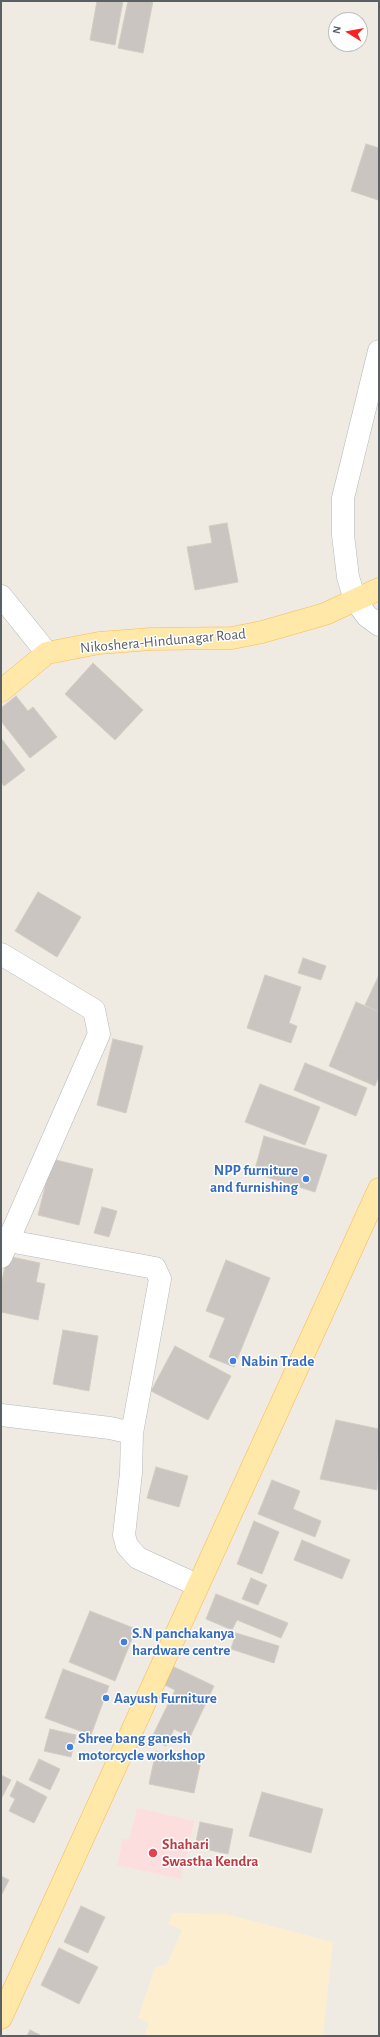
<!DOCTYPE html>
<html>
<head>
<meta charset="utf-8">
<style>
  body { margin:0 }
  #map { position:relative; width:380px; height:2037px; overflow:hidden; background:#efebe3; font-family:"Alegreya Sans",sans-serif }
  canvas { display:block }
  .frame { position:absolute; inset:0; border:2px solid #5b6065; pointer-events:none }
  .north { position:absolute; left:328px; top:12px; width:40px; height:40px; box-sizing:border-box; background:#fff; border:1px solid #bdbfc1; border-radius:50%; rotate:281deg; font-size:11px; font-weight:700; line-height:16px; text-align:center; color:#5b6065 }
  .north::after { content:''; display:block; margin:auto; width:14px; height:18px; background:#f72127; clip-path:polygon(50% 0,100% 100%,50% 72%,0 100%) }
</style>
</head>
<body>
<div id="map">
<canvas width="380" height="2037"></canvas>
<div class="frame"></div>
<div class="north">N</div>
</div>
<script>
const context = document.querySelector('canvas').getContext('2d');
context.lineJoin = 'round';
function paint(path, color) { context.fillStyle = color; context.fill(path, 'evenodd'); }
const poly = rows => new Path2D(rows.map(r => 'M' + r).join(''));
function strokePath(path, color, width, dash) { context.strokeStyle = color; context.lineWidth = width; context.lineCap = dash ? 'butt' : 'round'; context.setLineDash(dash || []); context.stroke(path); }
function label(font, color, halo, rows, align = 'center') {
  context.font = font + ' "Alegreya Sans",sans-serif'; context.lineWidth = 3; context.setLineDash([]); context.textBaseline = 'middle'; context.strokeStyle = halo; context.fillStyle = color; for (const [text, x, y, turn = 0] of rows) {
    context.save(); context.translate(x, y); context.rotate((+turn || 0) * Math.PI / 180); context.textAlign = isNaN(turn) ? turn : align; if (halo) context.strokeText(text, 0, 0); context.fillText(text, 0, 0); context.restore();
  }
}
const medical = poly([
  [137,1808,194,1821,181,1879,117,1865,123,1839,129,1840]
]);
const sand = poly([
  [173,1913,226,1914,333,1942,323,2036,144,2036,149,2023,138,2018,155,1968,167,1964,182,1930,168,1924]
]);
const building = poly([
  [97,1,123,1,115,45,90,40,97,1],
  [128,1,153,1,143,53,118,48,128,1],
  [366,144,379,148,378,200,351,191,366,144],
  [227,523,238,582,195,590,187,547,212,543,209,526,227,523],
  [93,663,143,710,115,740,65,694,93,663],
  [16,696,28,711,33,707,57,737,30,758,1,721,1,708,16,696],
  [1,738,25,770,4,786,1,782,1,738],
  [38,892,81,917,57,957,15,931,38,892],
  [303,958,326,966,321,980,298,973,303,958],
  [265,975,301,987,289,1023,297,1026,291,1043,247,1028,265,975],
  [379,975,379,1012,365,1005,379,975],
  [356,1002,379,1012,379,1076,375,1086,329,1066,356,1002],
  [113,1039,143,1046,126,1113,97,1105,113,1039],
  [305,1063,367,1088,356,1116,294,1090,305,1063],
  [260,1084,320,1107,305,1145,245,1122,260,1084],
  [264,1136,327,1155,315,1192,254,1173,264,1136],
  [52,1159,93,1169,79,1225,38,1215,52,1159],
  [102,1207,117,1211,109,1237,94,1233,102,1207],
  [7,1256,40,1263,36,1282,45,1284,38,1320,1,1312,1,1286,7,1256],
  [226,1260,270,1278,234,1367,209,1357,225,1318,206,1311,226,1260],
  [63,1330,98,1336,89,1391,53,1384,63,1330],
  [175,1346,231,1376,208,1420,151,1391,175,1346],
  [336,1420,379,1429,377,1490,320,1479,336,1420],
  [156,1467,188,1476,179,1507,147,1498,156,1467],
  [272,1480,300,1491,293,1509,321,1521,315,1537,258,1514,272,1480],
  [254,1521,279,1532,262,1574,237,1564,254,1521],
  [302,1540,350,1560,342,1579,294,1560,302,1540],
  [251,1578,267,1585,258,1605,242,1599,251,1578],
  [216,1594,288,1623,281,1638,237,1620,232,1630,206,1619,216,1594],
  [90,1611,136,1629,115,1681,69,1662,90,1611],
  [236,1633,279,1646,274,1663,231,1649,236,1633],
  [172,1666,214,1686,190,1737,174,1729,166,1746,151,1739,175,1690,163,1684,172,1666],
  [63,1669,109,1686,91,1735,45,1718,63,1669],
  [50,1729,76,1735,71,1757,44,1751,50,1729],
  [156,1751,201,1761,194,1793,149,1784,156,1751],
  [39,1759,60,1769,50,1790,29,1780,39,1759],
  [1,1775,11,1780,1,1799,1,1775],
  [17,1781,47,1797,34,1823,9,1811,15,1799,10,1796,17,1781],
  [262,1792,323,1809,311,1853,249,1836,262,1792],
  [200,1822,233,1829,228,1854,195,1847,200,1822],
  [1,1876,9,1880,1,1896,1,1876],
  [81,1906,105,1917,88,1953,64,1942,81,1906],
  [59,1948,98,1967,79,2004,41,1985,59,1948],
  [30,2030,42,2036,27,2036,30,2030]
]);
const minor = poly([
  [379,351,343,498,343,535,348,577,355,600,367,616,379,625],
  [1,596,47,653],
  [1,954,94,1010,99,1034,1,1257],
  [9,1241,155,1268,160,1279,132,1433],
  [1,1415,110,1428,132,1433,131,1473,124,1535,127,1546,138,1558,197,1585]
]);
const major = poly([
  [1,691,47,653,99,643,151,639,232,638,262,632,325,614,379,589],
  [1,2018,379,1189]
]);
const markers = [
  [306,1179,4,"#3f7fe0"],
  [233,1361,4,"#3f7fe0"],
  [124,1642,4,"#3f7fe0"],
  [106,1698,4,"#3f7fe0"],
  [70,1747,4,"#3f7fe0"],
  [153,1853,5,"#e0444e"]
];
const streetNames = [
  ["Nikoshera-Hindunagar Road",163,641,-5]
];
const shopNames = [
  ["NPP furniture",298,1170,"right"],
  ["and furnishing",298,1187,"right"],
  ["Nabin Trade",241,1361],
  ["S.N panchakanya",132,1633],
  ["hardware centre",132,1650],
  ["Aayush Furniture",114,1698],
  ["Shree bang ganesh",78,1738],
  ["motorcycle workshop",78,1755]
];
const healthNames = [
  ["Shahari",162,1844],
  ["Swastha Kendra",162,1861]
];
paint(medical, '#fddede');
paint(sand, '#fdeed0');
paint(building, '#cac5c0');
strokePath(building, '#d4ccc1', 1);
strokePath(minor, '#b4b7bb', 23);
strokePath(major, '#fcb94f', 23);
strokePath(minor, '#fff', 22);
strokePath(major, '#ffe8a8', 22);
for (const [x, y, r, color] of markers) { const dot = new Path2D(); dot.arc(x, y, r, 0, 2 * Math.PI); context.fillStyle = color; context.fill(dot); strokePath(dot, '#fff', 1.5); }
label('15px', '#5b6065', '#fff', streetNames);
label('bold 15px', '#366cbe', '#fff', shopNames, 'left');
label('bold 15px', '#be3a42', '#fff', healthNames, 'left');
</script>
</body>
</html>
